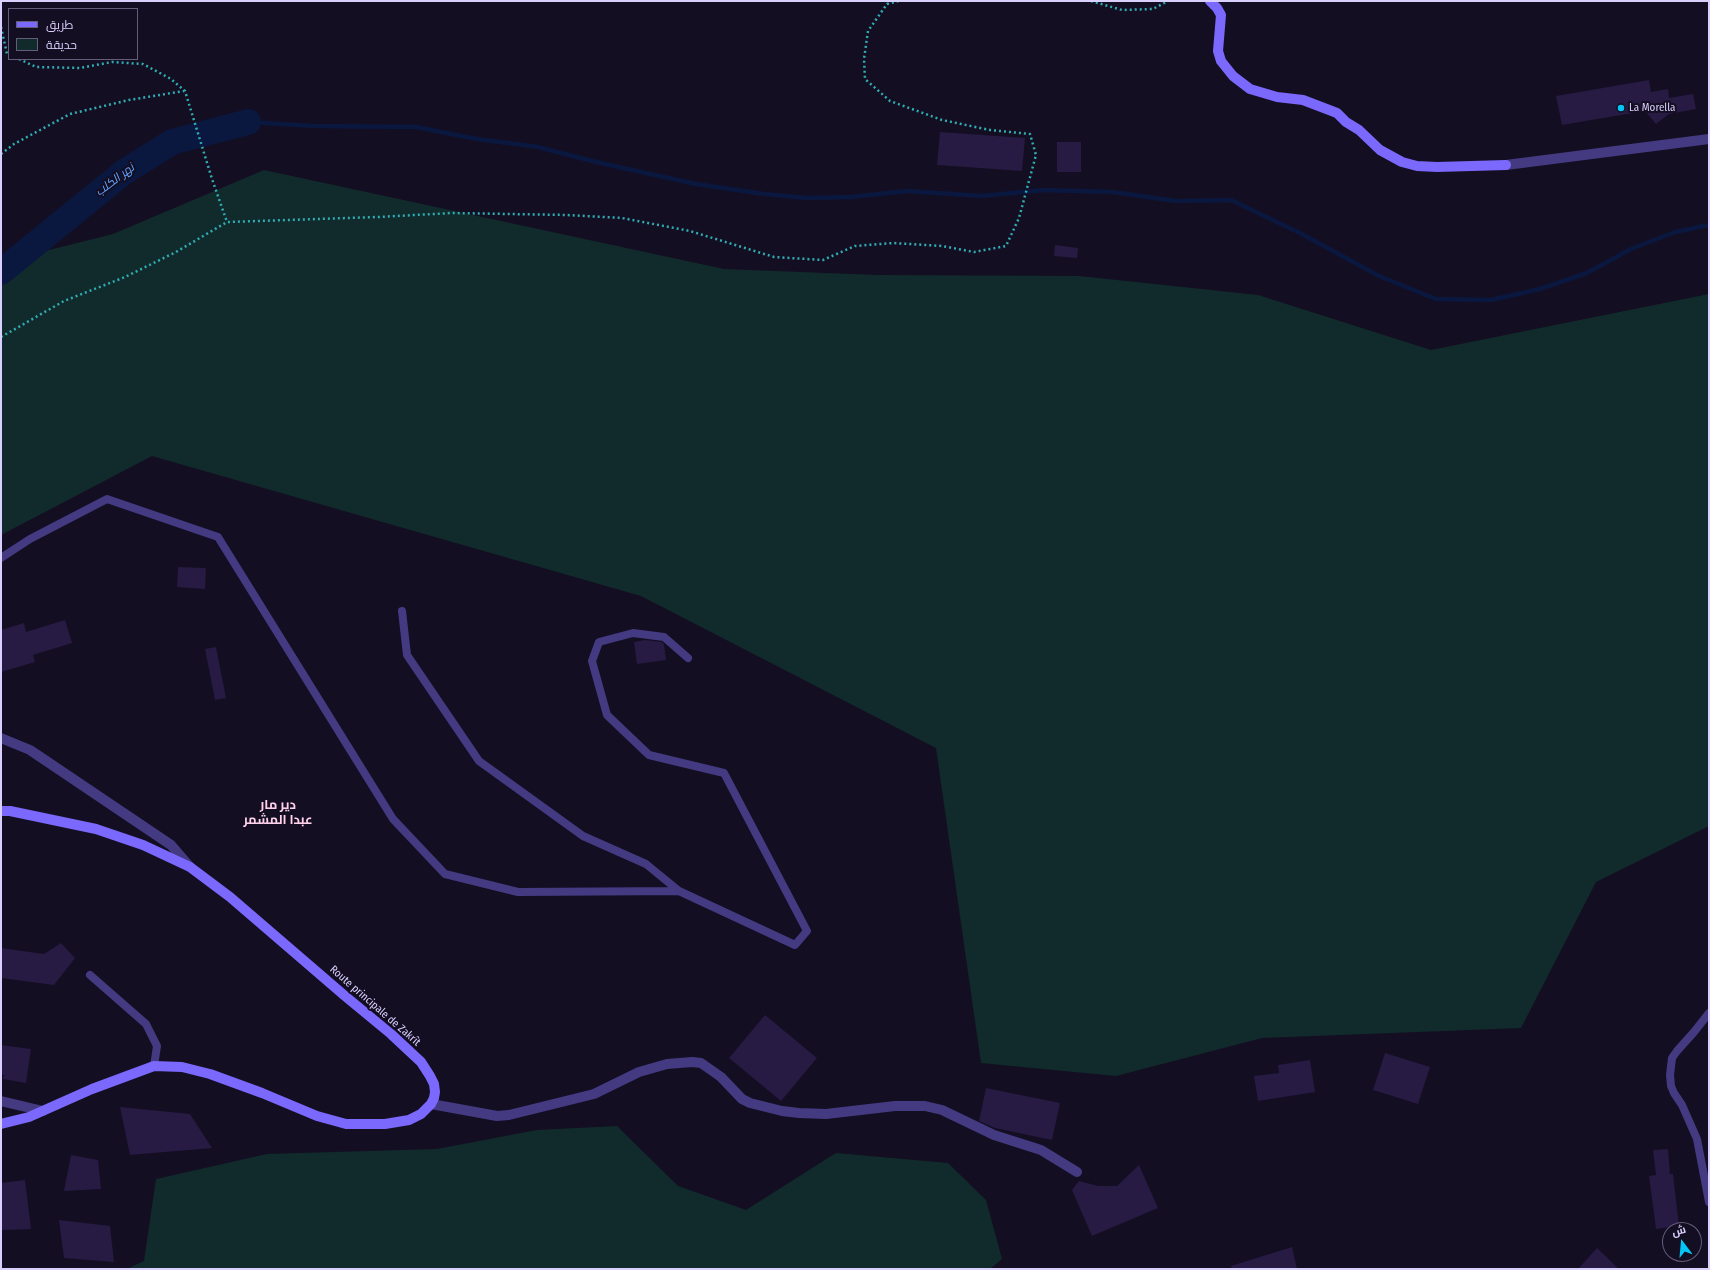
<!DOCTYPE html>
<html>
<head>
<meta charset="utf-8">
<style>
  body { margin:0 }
  #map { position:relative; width:1710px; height:1270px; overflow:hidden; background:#140e22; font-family:"Fira Sans Condensed",Cairo,sans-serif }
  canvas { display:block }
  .frame { position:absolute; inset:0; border:2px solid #dad0fe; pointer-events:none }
  .legend { position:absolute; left:8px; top:8px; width:130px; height:52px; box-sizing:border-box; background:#140e22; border:1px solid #635c7a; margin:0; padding:5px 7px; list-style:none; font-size:12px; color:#dad0fe }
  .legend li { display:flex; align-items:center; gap:8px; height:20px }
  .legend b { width:20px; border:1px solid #635c7a }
  .north { position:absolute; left:1662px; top:1222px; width:40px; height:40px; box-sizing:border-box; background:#140e22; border:1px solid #635c7a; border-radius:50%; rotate:344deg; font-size:11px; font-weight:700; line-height:16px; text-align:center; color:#dad0fe }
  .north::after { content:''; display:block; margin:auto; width:14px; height:18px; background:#03c6f7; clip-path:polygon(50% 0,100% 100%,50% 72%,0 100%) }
</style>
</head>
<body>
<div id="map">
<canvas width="1710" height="1270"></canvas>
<div class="frame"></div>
<ul class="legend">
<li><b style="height:5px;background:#7b68fd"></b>طريق</li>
<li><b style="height:11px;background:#112b2c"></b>حديقة</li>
</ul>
<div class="north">ش</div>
</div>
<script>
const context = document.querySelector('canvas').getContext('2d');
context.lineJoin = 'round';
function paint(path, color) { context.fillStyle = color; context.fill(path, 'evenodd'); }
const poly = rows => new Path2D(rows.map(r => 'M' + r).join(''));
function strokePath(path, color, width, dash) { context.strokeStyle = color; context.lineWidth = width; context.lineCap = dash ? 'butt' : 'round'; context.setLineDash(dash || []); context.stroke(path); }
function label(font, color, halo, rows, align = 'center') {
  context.font = font + ' "Fira Sans Condensed",Cairo,sans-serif'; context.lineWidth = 4; context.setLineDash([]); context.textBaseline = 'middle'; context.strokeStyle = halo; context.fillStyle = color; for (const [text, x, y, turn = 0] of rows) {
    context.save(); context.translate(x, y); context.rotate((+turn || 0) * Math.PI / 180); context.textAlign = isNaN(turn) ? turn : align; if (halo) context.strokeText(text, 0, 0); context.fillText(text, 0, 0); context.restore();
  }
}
const green = poly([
  [264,170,724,269,877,275,1079,276,1258,295,1431,350,1709,294,1709,826,1596,882,1521,1028,1262,1038,1116,1076,981,1063,936,748,641,596,152,456,1,535,1,262,113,234],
  [617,1126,678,1186,746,1210,836,1153,948,1163,986,1200,1002,1259,990,1269,127,1269,144,1261,156,1179,267,1154,437,1149,537,1130]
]);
const stream = poly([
  [248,122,314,126,416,127,477,139,538,147,596,162,696,184,764,194,807,198,851,197,907,191,982,196,1043,190,1112,192,1176,201,1231,200,1302,234,1379,276,1436,299,1491,300,1540,289,1587,273,1631,249,1675,232,1709,225]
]);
const river = poly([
  [1,272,124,172,172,142,248,122]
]);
const building = poly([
  [1649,80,1651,92,1668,89,1669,98,1693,94,1696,109,1669,114,1656,124,1645,111,1562,125,1556,96],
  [940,132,1025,138,1022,171,937,165],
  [1057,142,1081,142,1081,172,1057,172],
  [1055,245,1078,248,1077,258,1054,256],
  [178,567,206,568,205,589,177,587],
  [65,620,72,643,33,655,35,662,1,672,1,630,24,623,26,632],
  [645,640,662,642,664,644,666,660,637,664,634,642],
  [216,647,226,698,215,700,205,649],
  [61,943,75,958,54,985,1,978,1,948,44,954],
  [765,1015,817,1058,781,1101,729,1058],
  [1,1045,31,1049,26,1083,3,1079,4,1075,1,1074],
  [1385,1053,1430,1067,1418,1104,1373,1090],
  [1310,1060,1315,1092,1258,1101,1254,1076,1279,1073,1278,1065],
  [986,1088,1060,1103,1052,1140,995,1128,979,1121],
  [120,1107,190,1114,212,1148,130,1155],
  [1668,1149,1670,1174,1673,1174,1679,1226,1656,1229,1649,1176,1656,1175,1653,1150],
  [71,1155,98,1160,101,1189,64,1191],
  [1139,1165,1158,1208,1092,1236,1072,1190,1079,1181,1098,1186,1117,1186],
  [25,1180,31,1229,1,1230,1,1183],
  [59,1220,110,1226,114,1262,64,1258],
  [1292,1247,1297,1269,1232,1269,1231,1266],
  [1597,1248,1619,1269,1578,1269]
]);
const path = poly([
  [1091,1,1122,10,1153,9,1168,1],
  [1,27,7,54,9,55],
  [19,59,36,67,80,68,112,62,143,64,171,79,185,91,212,179,227,222],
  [1,154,14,144,70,114,129,100,184,91],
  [1,337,64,301,125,277,176,252,227,222,378,217,452,213,567,215,622,218,690,231,774,257,823,260,855,246,893,243,942,246,974,252,1006,246,1019,218,1036,155,1030,134,990,130,942,120,890,101,865,79,864,59,868,31,887,4,899,1]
]);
const lane = poly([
  [1,558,30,539,107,499,218,537,393,819,445,874,518,892,679,891,795,945,807,931,724,773,649,755,607,715,592,661,599,642,633,633,664,637,688,658],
  [402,611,407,655,479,761,583,836,646,864,679,891],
  [90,975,146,1024,157,1046,154,1066],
  [1709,1013,1694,1032,1677,1051,1672,1058,1670,1075,1671,1086,1674,1093,1682,1105,1697,1139,1709,1202]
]);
const street = poly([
  [1506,165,1709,139],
  [1,738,30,750,171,845,190,867],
  [1,1101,43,1111],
  [431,1104,497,1116,509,1115,594,1094,639,1072,667,1064,692,1062,701,1063,721,1077,742,1099,750,1103,782,1111,799,1113,826,1114,895,1106,925,1106,942,1110,994,1135,1041,1150,1077,1172]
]);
const secondary = poly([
  [1210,1,1217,8,1221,15,1218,51,1221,61,1233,76,1250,89,1277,97,1303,100,1337,113,1346,122,1359,130,1380,150,1402,162,1417,166,1437,167,1506,165],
  [1,811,10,811,96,829,143,845,190,867,230,897,345,996,391,1034,421,1062,430,1076,434,1084,435,1092,434,1098,431,1104,421,1114,409,1120,385,1124,346,1124,317,1116,262,1093,210,1074,182,1067,154,1066,92,1089,29,1117,1,1124]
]);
const markers = [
  [1621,108,4,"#03c6f7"]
];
const poiNames = [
  ["La Morella",1629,108]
];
const streetNames = [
  ["Route principale de Zakrît",375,1006,41]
];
const waterNames = [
  ["نهر الكلب",115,180,-37]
];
const quarterNames = [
  ["دير مار",278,805],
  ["عبدا المشمر",278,820]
];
paint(green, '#112b2c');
strokePath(stream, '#0a183f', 4.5);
strokePath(river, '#0a183f', 26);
paint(building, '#271a43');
strokePath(path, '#30adb3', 2.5, [2, 3]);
strokePath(lane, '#443a81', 8);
strokePath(street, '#443a81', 10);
strokePath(secondary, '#7b68fd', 10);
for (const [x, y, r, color] of markers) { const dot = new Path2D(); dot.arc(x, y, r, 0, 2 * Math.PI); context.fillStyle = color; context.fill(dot); strokePath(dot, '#140e22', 1.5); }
label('11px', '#dad0fe', '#140e22', poiNames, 'left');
label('11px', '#dad0fe', '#140e22', streetNames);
label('italic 12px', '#60a4fd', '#140e22', waterNames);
label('bold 13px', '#fed2ea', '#140e22', quarterNames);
</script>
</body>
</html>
